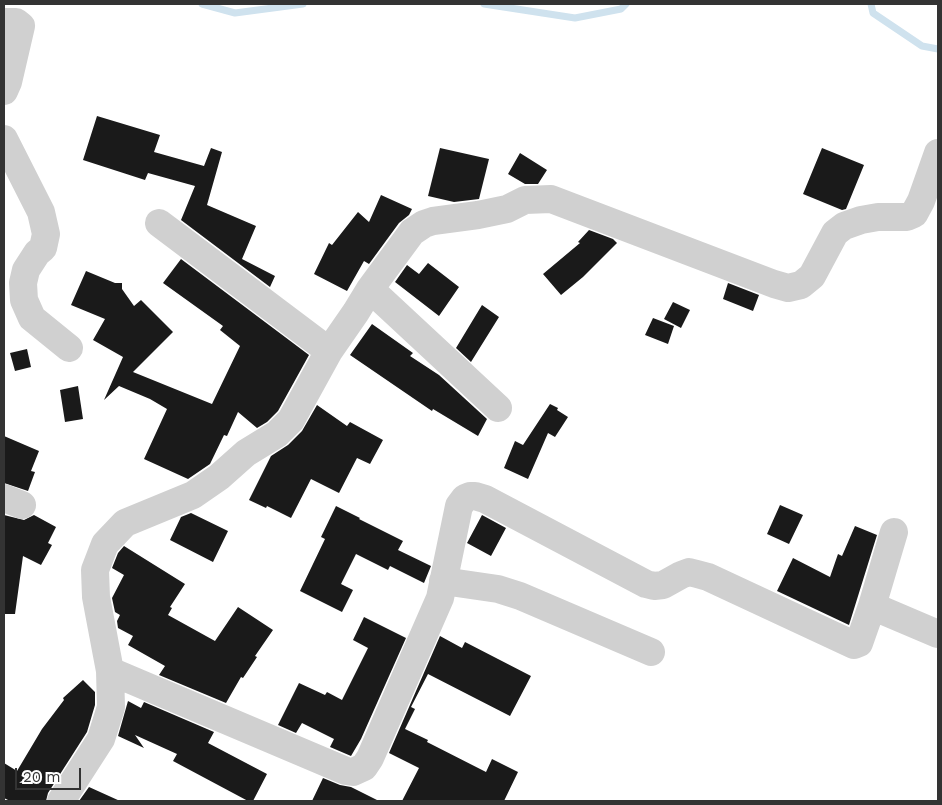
<!DOCTYPE html>
<html>
<head>
<meta charset="utf-8">
<style>
  body { margin:0 }
  #map { position:relative; width:942px; height:805px; overflow:hidden; background:#fff; font-family:"Work Sans",sans-serif }
  canvas { display:block }
  .frame { position:absolute; inset:0; border:5px solid #333; pointer-events:none }
  .scale { position:absolute; left:15px; top:768px; width:66px; height:22px; box-sizing:border-box; border:2px solid #333; border-top:0; padding-left:6px; font-size:15px; line-height:18px; white-space:nowrap; color:#333; -webkit-text-stroke:4px #fff; paint-order:stroke }
</style>
</head>
<body>
<div id="map">
<canvas width="942" height="805"></canvas>
<div class="frame"></div>
<div class="scale">20 m</div>
</div>
<script>
const context = document.querySelector('canvas').getContext('2d');
context.lineJoin = 'round';
const poly = rows => new Path2D(rows.map(r => 'M' + r).join(''));
function strokePath(path, color, width, dash) { context.strokeStyle = color; context.lineWidth = width; context.lineCap = dash ? 'butt' : 'round'; context.setLineDash(dash || []); context.stroke(path); }
function paint(path, color) { context.fillStyle = color; context.fill(path, 'evenodd'); }
const stream = poly([
  [202,4,235,13,303,4],
  [484,4,575,18,621,9,626,4],
  [871,4,873,13,922,46,938,49]
]);
const building = poly([
  [97,116,160,135,154,152,204,166,211,148,222,152,207,205,256,226,242,259,275,276,270,287,181,220,195,186,148,173,145,180,83,160],
  [440,148,489,159,479,199,454,202,428,196],
  [822,148,864,165,846,209,842,210,803,194],
  [520,153,547,170,538,184,525,184,508,174],
  [381,195,412,209,409,215,399,223,369,264,364,261,347,291,314,274,329,243,332,245,358,212,369,222],
  [589,230,613,239,617,243,583,277,561,295,543,274,580,243,578,242],
  [181,259,309,355,278,411,267,422,257,428,238,412,227,436,224,435,210,464,188,479,144,459,167,409,150,399,119,386,104,400,123,357,93,340,105,319,71,305,86,271,115,283,122,283,122,289,134,306,141,300,173,332,133,372,212,404,240,346,220,330,223,326,163,283],
  [428,263,459,287,439,316,395,282,407,265,419,274],
  [728,283,759,295,753,311,723,299],
  [673,302,690,310,681,328,664,319],
  [482,305,499,317,471,362,456,348],
  [653,318,674,326,668,344,645,335],
  [372,324,413,353,410,356,439,375,487,419,478,436,433,409,432,411,350,355],
  [27,349,31,367,15,371,10,353],
  [78,386,83,419,65,422,60,390],
  [550,404,558,408,557,410,568,417,555,437,548,433,528,479,504,468,515,441,523,445],
  [317,405,347,426,350,422,383,440,370,464,357,458,339,493,311,479,291,518,267,506,266,508,249,500,271,456,288,445,302,431],
  [4,436,39,451,31,471,35,472,28,491,4,483],
  [780,505,803,515,789,544,767,534],
  [336,506,360,518,359,519,403,541,398,550,431,566,424,583,390,566,388,570,356,554,341,584,353,590,342,612,300,591,325,539,321,537],
  [191,513,228,531,213,562,170,540,181,517],
  [4,515,24,520,34,515,56,527,48,543,52,545,41,565,23,556,15,614,4,614],
  [482,515,506,528,491,556,467,543],
  [855,526,877,535,849,625,777,591,793,558,830,577,838,554,842,556],
  [124,546,185,584,170,607,172,608,168,615,215,641,238,607,273,630,255,656,257,657,243,678,241,677,226,703,159,675,165,666,128,645,133,636,118,628,117,621,120,615,115,612,112,598,124,575,112,568,118,553],
  [364,617,406,638,361,739,351,756,330,747,334,739,302,723,296,733,278,725,299,683,325,695,327,692,342,700,368,648,353,640],
  [440,636,462,648,465,642,531,676,510,716,428,674,411,707,415,709,405,729,428,740,427,742,486,772,492,759,518,772,504,801,402,801,419,768,389,753],
  [83,680,95,692,95,705,87,732,48,793,46,801,10,801,4,798,4,763,17,771,42,729,64,700,63,698],
  [128,701,141,708,144,702,214,732,208,743,267,774,253,801,248,801,173,761,177,754,135,735,144,748,118,736],
  [323,778,340,785,351,787,379,801,312,801],
  [89,787,120,801,79,801]
]);
const minor = poly([
  [4,22,16,22,21,26,8,82,4,91],
  [4,139,41,212,46,234,43,248,37,253,26,270,23,283,24,300,32,318,69,348],
  [159,223,329,351],
  [370,289,498,408],
  [4,498,22,505],
  [443,581,498,589,520,596,651,652],
  [872,606,938,634],
  [110,671,346,771,353,772,364,767,370,758,440,598,459,506,465,498,470,496,475,496,485,499,646,584,654,586,663,585,681,575,689,572,697,574,708,577,854,645,859,643,872,606,894,532],
  [61,801,101,739,111,707,110,671,96,597,95,570,105,544,125,523,193,495,219,477,246,453,277,434,291,420,329,351,356,312,370,289,412,232,424,224,433,221,478,215,507,209,525,200,551,199,774,284,788,288,801,285,812,276,835,233,844,226,861,220,878,217,907,217,914,214,921,201,938,153]
]);
strokePath(stream, '#cfe2ee', 7);
paint(building, '#1a1a1a');
strokePath(minor, '#d0d0d0', 28);
</script>
</body>
</html>
